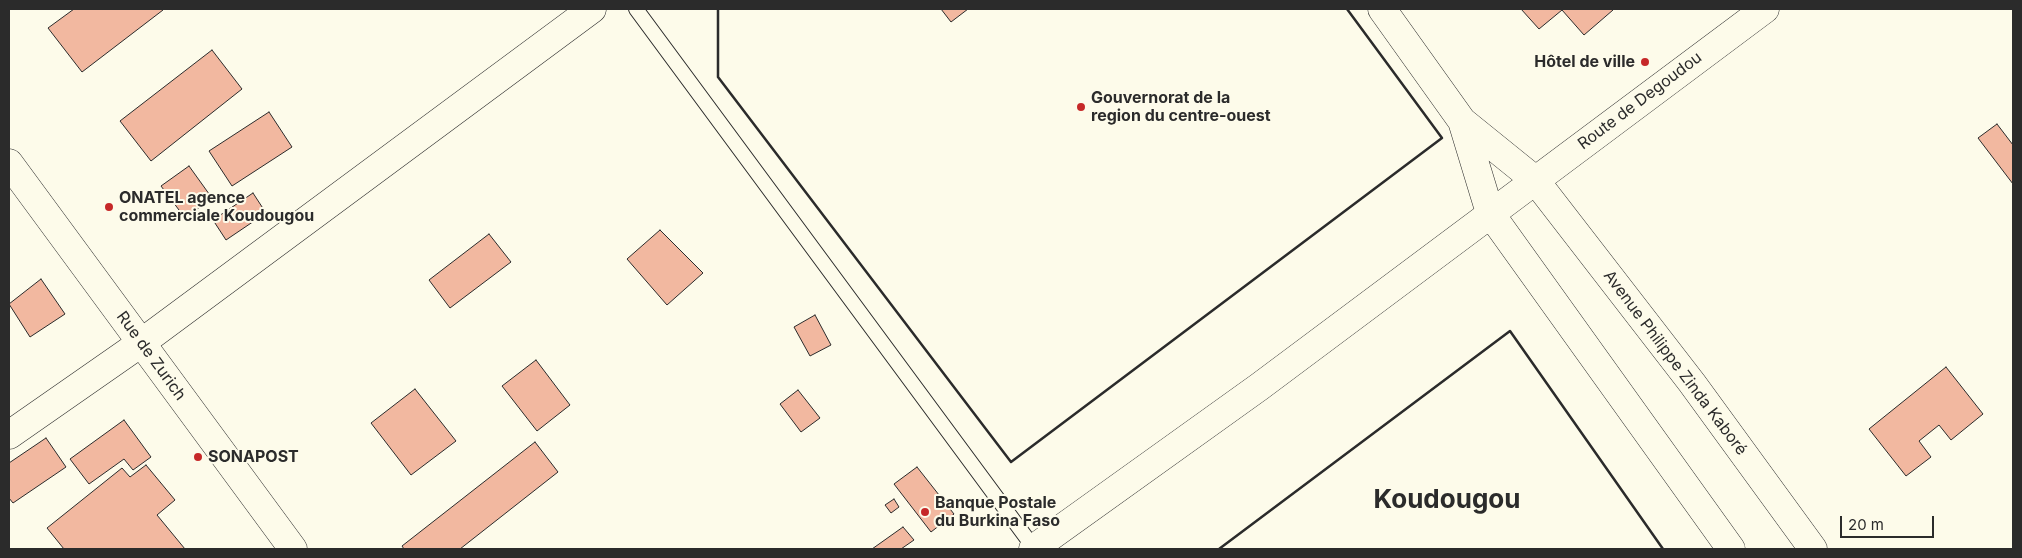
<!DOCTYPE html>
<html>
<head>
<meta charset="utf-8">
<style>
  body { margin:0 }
  #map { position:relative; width:2022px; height:558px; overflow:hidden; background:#fdfbea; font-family:Inter,sans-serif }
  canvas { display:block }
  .frame { position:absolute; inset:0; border:10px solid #2b2b2b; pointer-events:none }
  .scale { position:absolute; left:1840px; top:516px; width:94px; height:22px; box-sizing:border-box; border:2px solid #2b2b2b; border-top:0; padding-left:6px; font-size:15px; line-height:18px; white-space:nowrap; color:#2b2b2b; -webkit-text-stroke:4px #fdfbea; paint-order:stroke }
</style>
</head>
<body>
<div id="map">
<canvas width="2022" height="558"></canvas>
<div class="frame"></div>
<div class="scale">20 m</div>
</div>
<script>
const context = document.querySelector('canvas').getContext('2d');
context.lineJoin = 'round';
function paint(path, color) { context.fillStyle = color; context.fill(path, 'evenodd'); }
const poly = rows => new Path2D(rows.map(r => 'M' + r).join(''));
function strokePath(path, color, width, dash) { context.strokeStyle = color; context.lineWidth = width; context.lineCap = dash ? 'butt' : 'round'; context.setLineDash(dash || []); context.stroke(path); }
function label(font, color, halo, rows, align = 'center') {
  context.font = font + ' Inter,sans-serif'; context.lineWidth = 4; context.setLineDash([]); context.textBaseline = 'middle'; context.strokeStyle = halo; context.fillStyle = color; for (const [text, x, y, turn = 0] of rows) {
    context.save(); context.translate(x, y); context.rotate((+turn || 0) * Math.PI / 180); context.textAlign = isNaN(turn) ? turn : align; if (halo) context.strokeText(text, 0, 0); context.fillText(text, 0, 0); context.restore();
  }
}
const building = poly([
  [74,9,162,9,163,10,82,72,48,28,74,9],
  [941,9,968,9,951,22,941,9],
  [1521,9,1612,9,1613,10,1584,35,1562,10,1539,29,1521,9],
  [212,50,242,89,151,161,120,121,212,50],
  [269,112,292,147,232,186,209,151,269,112],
  [1997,124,2013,145,2013,184,1978,138,1997,124],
  [189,166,212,198,185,218,161,186,189,166],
  [253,193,266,213,226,240,213,220,253,193],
  [660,230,703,273,667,305,627,259,660,230],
  [489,234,511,262,450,308,429,280,489,234],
  [41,279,65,314,30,337,9,304,41,279],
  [815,315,831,345,810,356,794,327,815,315],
  [536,360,570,405,537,431,502,386,536,360],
  [1946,367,1983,414,1951,440,1939,425,1919,441,1931,457,1906,476,1869,429,1946,367],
  [415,389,456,441,411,475,371,423,415,389],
  [798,390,820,418,801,432,780,404,798,390],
  [124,420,151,457,133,470,124,459,89,484,70,459,124,420],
  [46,438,66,467,13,503,9,498,9,463,46,438],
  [535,442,558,472,460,549,404,549,402,546,535,442],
  [146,465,175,500,157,515,185,549,64,549,47,528,122,468,130,477,146,465],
  [917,467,954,514,931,532,894,484,917,467],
  [894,499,899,507,891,513,885,505,894,499],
  [903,527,914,540,901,549,872,549,903,527]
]);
const lane = poly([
  [636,9,1034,548]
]);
const street = poly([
  [9,435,141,343,592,9]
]);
const secondary = poly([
  [9,163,293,549]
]);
const primary = poly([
  [1382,9,1462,121,1535,180,1692,383,1813,549],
  [1462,121,1490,213,1731,549],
  [1033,549,1259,387,1765,9]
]);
const wall = poly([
  [718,9,718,77,1011,462,1442,138,1347,9],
  [1219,549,1510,331,1663,549]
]);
const markers = [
  [1645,62,5,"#c62828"],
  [1081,107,5,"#c62828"],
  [109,207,5,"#c62828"],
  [198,457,5,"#c62828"],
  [925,512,5,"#c62828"]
];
const poiNames = [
  ["Hôtel de ville",1635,62,"right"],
  ["Gouvernorat de la",1091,98],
  ["region du centre-ouest",1091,116],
  ["ONATEL agence",119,198],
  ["commerciale Koudougou",119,216],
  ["SONAPOST",208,457],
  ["Banque Postale",935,503],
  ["du Burkina Faso",935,521]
];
const streetNames = [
  ["Route de Degoudou",1640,101,-37],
  ["Rue de Zurich",151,356,54],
  ["Avenue Philippe Zinda Kaboré",1675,363,53]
];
const townNames = [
  ["Koudougou",1447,500]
];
paint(building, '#f2b8a0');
strokePath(building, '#2b2b2b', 1);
strokePath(lane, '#2b2b2b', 16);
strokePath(street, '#2b2b2b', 29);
strokePath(secondary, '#2b2b2b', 29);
strokePath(primary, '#2b2b2b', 29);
strokePath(lane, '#fdfbea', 14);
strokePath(street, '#fdfbea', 28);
strokePath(secondary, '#fdfbea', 28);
strokePath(primary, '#fdfbea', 28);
strokePath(wall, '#2b2b2b', 2.5);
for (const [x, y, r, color] of markers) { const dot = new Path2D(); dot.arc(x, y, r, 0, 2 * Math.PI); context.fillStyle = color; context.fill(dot); strokePath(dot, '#fdfbea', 2); }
label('bold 16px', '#2b2b2b', '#fdfbea', poiNames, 'left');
label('16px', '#2b2b2b', '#fdfbea', streetNames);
label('bold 26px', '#2b2b2b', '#fdfbea', townNames);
</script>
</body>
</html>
